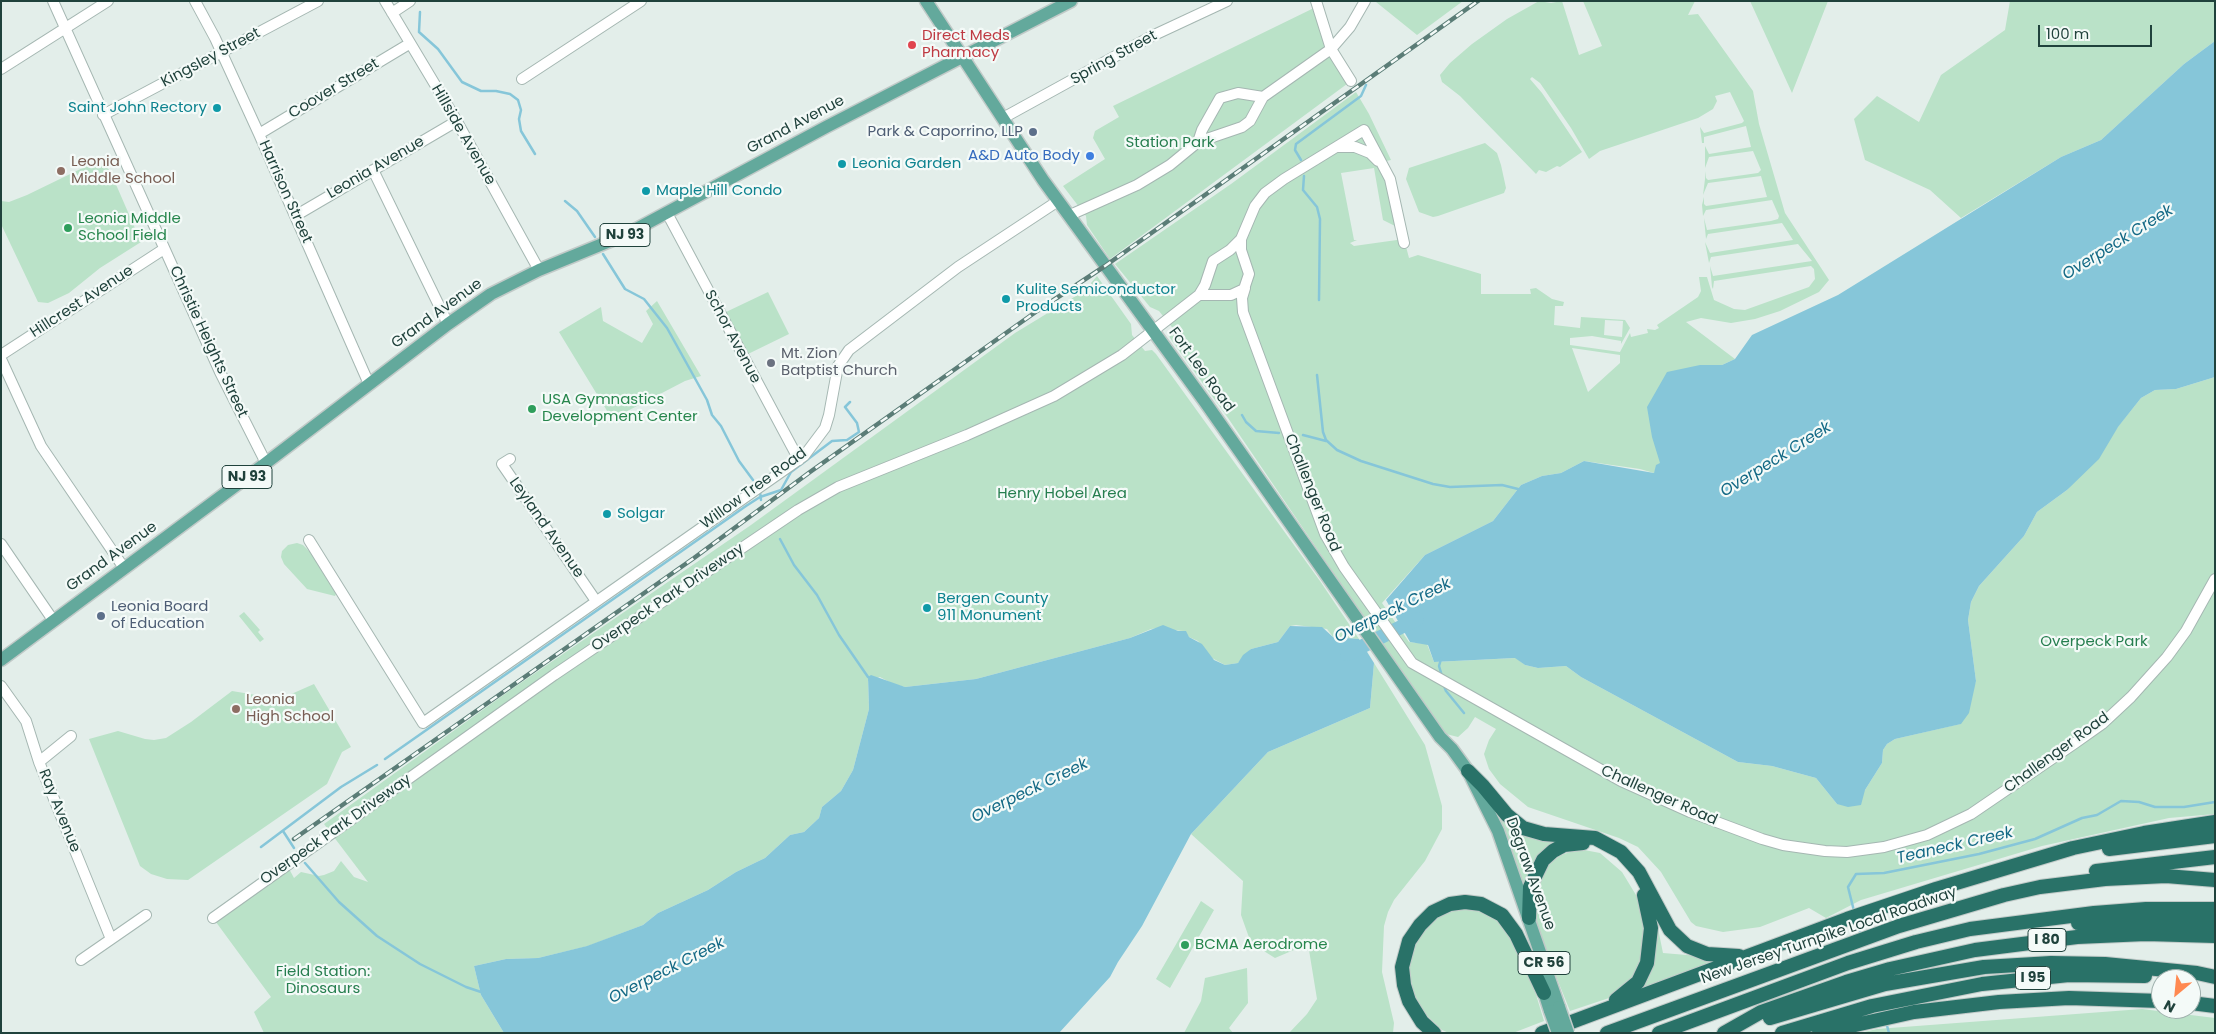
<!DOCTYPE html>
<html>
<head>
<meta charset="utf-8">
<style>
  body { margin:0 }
  #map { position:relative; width:2216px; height:1034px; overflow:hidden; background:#e3eeea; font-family:Poppins,sans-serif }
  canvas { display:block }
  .frame { position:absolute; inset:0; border:2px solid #20423c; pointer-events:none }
  .north { position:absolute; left:2151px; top:969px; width:50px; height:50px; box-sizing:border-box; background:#f4faf8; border:1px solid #9fb0ad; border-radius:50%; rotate:208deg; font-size:14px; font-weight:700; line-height:20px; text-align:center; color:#20423c }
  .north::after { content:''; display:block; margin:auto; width:18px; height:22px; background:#ff8951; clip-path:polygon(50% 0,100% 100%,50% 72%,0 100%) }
  .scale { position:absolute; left:2038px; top:25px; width:114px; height:22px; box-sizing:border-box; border:2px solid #20423c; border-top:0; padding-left:6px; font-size:15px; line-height:18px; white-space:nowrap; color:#20423c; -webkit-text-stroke:4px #f4faf8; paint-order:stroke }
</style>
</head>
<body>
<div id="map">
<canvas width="2216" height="1034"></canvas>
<div class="frame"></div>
<div class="north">N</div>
<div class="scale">100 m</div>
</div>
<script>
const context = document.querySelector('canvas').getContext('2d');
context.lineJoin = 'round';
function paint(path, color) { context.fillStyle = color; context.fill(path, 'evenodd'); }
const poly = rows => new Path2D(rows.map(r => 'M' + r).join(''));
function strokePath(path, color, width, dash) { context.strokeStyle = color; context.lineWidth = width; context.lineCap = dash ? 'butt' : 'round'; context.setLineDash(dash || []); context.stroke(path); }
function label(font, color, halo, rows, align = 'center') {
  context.font = font + ' Poppins,sans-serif'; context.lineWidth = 4.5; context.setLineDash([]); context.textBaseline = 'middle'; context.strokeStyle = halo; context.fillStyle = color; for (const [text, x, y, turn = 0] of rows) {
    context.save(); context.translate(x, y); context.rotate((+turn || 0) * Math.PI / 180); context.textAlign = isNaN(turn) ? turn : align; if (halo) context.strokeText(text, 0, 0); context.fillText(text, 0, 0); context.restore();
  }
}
const green = poly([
  [1463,1,1417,35,1376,2,1376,1],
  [1539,1,1551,3,1562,1,1579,55,1602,46,1583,1,1695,1,1688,15,1698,14,1753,91,1759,124,1785,213,1829,280,1819,292,1780,311,1755,319,1731,323,1701,318,1686,322,1735,359,1722,365,1700,365,1660,464,1654,473,1640,469,1584,461,1561,473,1542,476,1521,485,1493,521,1425,555,1382,603,1409,642,1427,644,1434,662,1516,658,1525,665,1538,668,1566,666,1581,677,1738,762,1772,766,1816,778,1837,804,1865,790,1882,763,1883,750,1887,744,1895,739,1960,724,1976,681,1968,620,1971,602,1979,586,2024,536,2037,512,2067,490,2141,398,2155,390,2176,389,2215,377,2215,814,2169,818,2042,846,1861,900,1826,918,1809,908,1760,927,1723,932,1696,926,1691,922,1661,872,1638,847,1619,838,1528,807,1500,784,1489,769,1484,754,1489,740,1496,729,1475,717,1468,728,1458,737,1446,734,1435,722,1228,418,1170,338,1169,335,1173,336,1175,331,1159,311,1150,307,1115,264,1231,184,1356,92,1369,114,1391,160,1377,163,1385,175,1395,226,1383,220,1374,168,1341,173,1354,240,1357,240,1350,243,1354,246,1404,239,1409,258,1418,255,1481,274,1481,294,1531,294,1530,289,1536,288,1552,299,1564,302,1563,306,1555,306,1554,325,1580,328,1581,317,1625,320,1630,328,1621,344,1621,341,1592,336,1570,338,1570,345,1620,352,1630,333,1631,337,1648,333,1647,329,1655,330,1659,328,1657,325,1698,297,1701,291,1699,277,1707,277,1714,300,1734,309,1745,310,1809,287,1815,279,1814,269,1811,266,1714,281,1713,289,1712,287,1710,266,1713,276,1812,261,1798,244,1711,257,1709,263,1705,242,1710,253,1793,240,1782,223,1708,234,1706,239,1704,218,1707,230,1771,221,1778,219,1779,216,1772,200,1706,210,1703,216,1702,205,1704,197,1704,204,1706,206,1767,197,1761,176,1708,183,1703,195,1706,171,1706,178,1708,180,1758,173,1761,170,1753,151,1709,157,1705,168,1705,146,1709,154,1751,147,1746,126,1704,137,1704,143,1702,143,1700,127,1704,133,1742,123,1744,121,1730,92,1715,96,1717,101,1713,109,1698,118,1600,151,1589,159,1571,128,1540,83,1532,77,1530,79,1542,93,1582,152,1560,167,1557,166,1546,172,1539,170,1536,174,1460,96,1442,82,1440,75,1450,63,1472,44,1507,19],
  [1605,320,1623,321,1622,337,1604,335],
  [1572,348,1620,355,1620,363,1588,392],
  [1750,1,1828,1,1792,93],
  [2010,1,2215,1,2215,41,2184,64,2101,140,2061,157,1961,218,1930,190,1865,160,1854,119,1877,96,1919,122,1941,75,2005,30],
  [1318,6,1351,81,1110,259,1087,225,1086,216,1063,186,1105,159,1093,138,1095,131,1119,117,1113,106],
  [1485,143,1497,153,1501,165,1506,188,1504,193,1438,216,1433,217,1419,212,1406,179,1409,168],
  [99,160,104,162,111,173,141,242,100,268,69,293,48,303,38,302,1,224,1,201,9,202,27,195],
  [1097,276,1131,324,1132,335,1145,351,1152,350,1156,354,1320,581,1359,639,1333,637,1327,629,1296,625,1290,626,1278,642,1251,649,1238,663,1225,665,1210,657,1198,641,1189,637,1183,631,1172,630,1167,627,1151,629,1130,638,976,679,905,687,893,684,880,677,868,681,869,709,853,770,841,791,822,807,819,818,804,832,790,835,765,858,736,872,708,890,658,913,643,925,588,946,538,958,506,959,474,966,481,995,504,1033,264,1033,254,1012,271,997,213,918,287,865,294,878,301,872,319,876,324,875,334,871,341,861,354,877,368,882,324,824,509,691,751,525,1015,333,1084,291,1088,291,1092,286,1091,283],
  [768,292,789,334,748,354,726,312],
  [657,301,701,376,685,381,612,419,559,332,601,307,603,321,642,343,653,324,646,311],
  [297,543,303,545,311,553,336,594,335,596,307,589,284,564,281,557,282,551,288,545],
  [244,612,260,630,258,632,264,639,260,642,239,616],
  [1374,663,1425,745,1442,806,1442,829,1425,861,1394,900,1388,912,1384,926,1382,972,1394,1023,1393,1033,1289,1033,1307,1014,1317,999,1308,944,1275,958,1251,943,1241,915,1243,881,1191,834,1268,752,1370,708],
  [314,684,351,747,342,752,327,784,188,880,167,879,151,874,140,866,89,739,118,731,145,739,154,740,166,738,191,722,232,691,280,699],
  [1495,808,1517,828,1570,839,1524,885],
  [1579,849,1600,853,1622,872,1639,900,1645,933,1640,966,1628,986,1609,998,1570,1011,1539,934,1534,907,1545,867,1561,855],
  [1201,901,1214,910,1170,988,1156,979],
  [1475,907,1502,922,1534,988,1544,1021,1513,1033,1449,1033,1442,1030,1416,1005,1408,975,1414,945,1427,926,1443,912],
  [1654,909,1663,953,1722,958,1636,991],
  [1247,968,1248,1003,1229,1028,1233,1033,1184,1033,1201,1001,1205,978],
  [2142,1009,2215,1018,2215,1033,1860,1033,1877,1029]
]);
const water = poly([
  [2215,41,2215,377,2176,389,2155,390,2141,398,2118,427,2099,459,2067,490,2037,512,2024,536,1979,586,1971,602,1968,620,1976,681,1969,713,1961,724,1895,739,1887,744,1883,750,1882,763,1865,790,1861,805,1848,807,1837,804,1816,778,1772,766,1738,762,1581,677,1566,666,1538,668,1525,665,1515,658,1434,662,1428,645,1410,642,1386,600,1425,555,1493,521,1521,485,1542,476,1561,473,1584,461,1654,473,1656,465,1660,463,1652,437,1647,407,1667,372,1700,365,1722,365,1735,359,1752,335,1838,295,2061,157,2101,140,2184,64],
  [1163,625,1178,631,1186,631,1189,637,1202,644,1214,660,1225,665,1238,663,1243,655,1251,649,1278,642,1290,626,1322,627,1333,637,1359,639,1374,663,1370,708,1268,752,1191,834,1142,926,1118,962,1110,977,1059,1033,504,1033,481,995,474,966,506,959,538,958,587,946,643,925,658,913,708,890,736,872,765,858,790,835,804,832,819,818,822,807,841,791,853,770,869,709,868,677,871,675,905,687,976,679,1130,638]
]);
const stream = poly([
  [420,12,419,32,438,49,462,82,481,91,496,91,510,94,518,100,521,110,519,119,521,131,535,154],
  [1301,160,1295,150,1296,144,1361,96,1366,85],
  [1304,176,1303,190,1317,207,1320,219,1319,300],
  [565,201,577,211,595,237],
  [603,254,625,289,644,299,667,328,707,400,712,415,721,426,739,461,753,480],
  [1317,375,1323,432,1326,440,1337,450,1361,461,1433,484,1450,487,1502,485,1518,489],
  [1242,415,1246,422,1256,431,1279,433],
  [1303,435,1326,441],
  [760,492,761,500],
  [780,539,794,565,817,595,839,635,868,677],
  [1441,659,1439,666,1442,676],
  [1444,686,1446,691,1464,713],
  [385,759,746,506,760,497,781,490,791,472,832,441,847,440,859,432,857,423,845,407,850,402],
  [283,831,294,848],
  [261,847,341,787,377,765],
  [305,863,339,902,377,936,420,964,466,987,484,993],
  [1854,911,1848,887,1856,874,1884,873,1979,854,2035,839,2082,818,2097,815,2121,801,2139,802,2155,807,2184,807,2215,802],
  [1857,921,1861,935],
  [1886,1022,1889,1033]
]);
const river = poly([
  [1347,654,1417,619]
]);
const minor = poly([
  [53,1,220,372,266,463],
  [195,1,215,38,259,134,369,384],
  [385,1,455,118,539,270],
  [1316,1,1331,49,1351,81],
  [392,13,410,1],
  [1,69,108,1],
  [522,79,641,1],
  [103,115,318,1],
  [1003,118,1152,36,1227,1],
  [259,134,409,44],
  [1198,142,1202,130,1220,98,1238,93,1263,97],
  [1337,147,1355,147,1370,153,1378,161],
  [373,170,448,324],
  [667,213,799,460],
  [1070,215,1137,185,1170,165,1198,142,1242,127,1250,121,1263,97,1331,49,1350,27,1365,1],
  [295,216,457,121],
  [1245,288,1242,298,1243,312,1325,534,1344,567,1412,663,1621,781,1690,812,1762,839,1783,845,1825,851,1847,852,1884,847,1927,835,1971,814,2075,743,2102,724,2131,697,2167,657,2186,631,2215,579],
  [1199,295,1231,295,1244,289,1249,274,1241,250,1241,239,1255,206,1265,193,1284,179,1364,130,1390,179,1404,243],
  [1,355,164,249],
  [1,359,41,446,124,568],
  [510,459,502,464,596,601],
  [309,540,423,723,804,456,825,428,829,415,838,366,849,350,958,267,1058,201],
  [1,544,53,620],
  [1,686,26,721,39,762,111,939],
  [39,762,71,736],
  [213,918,554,675,798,510,838,487,967,435,1054,396,1122,355,1199,295,1205,285,1213,261,1230,250,1241,239],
  [81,960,146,915]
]);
const major = poly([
  [926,1,1043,180,1205,402,1440,737,1452,749,1468,771,1498,831,1559,1007],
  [1,660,266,463,448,324,491,294,539,270,627,234,826,127,1071,1],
  [1541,983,1550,1011]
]);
const highway = poly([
  [1468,771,1483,786,1507,815,1523,828,1544,834,1595,838,1621,852,1639,872,1670,930,1687,946,1707,954,1739,956],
  [2109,849,2215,836],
  [2096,871,2215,857],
  [1529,918,1530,887,1543,860,1553,851,1564,845,1583,843],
  [2078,923,2146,920,2215,922],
  [1616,1000,1638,982,1647,963,1651,928,1644,895],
  [2191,1003,2215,1006],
  [1770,1018,1885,984,1984,967,2051,963,2105,964,2197,973,2215,977],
  [1434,1033,1422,1022,1409,1001,1404,985,1402,967,1409,941,1420,925,1433,912,1450,904,1465,902,1481,904,1502,915,1516,934,1544,993],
  [1542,1033,1847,919,1936,889,2073,848,2144,833,2215,822],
  [1607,1033,1899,926,2004,895,2040,887,2105,879,2166,876,2215,880],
  [1659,1033,1848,963,1916,942,1970,929,2094,913,2146,909,2215,909],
  [1724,1033,1761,1012,1846,982,1890,969,1975,950,2077,937,2146,934,2215,936],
  [1782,1033,1872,1006,1982,984,2069,975,2145,976],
  [1819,1033,1914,1012,1999,1002,2069,998,2161,1001]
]);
const rail = poly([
  [294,839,694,558,810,472,1037,311,1105,266,1478,1]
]);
const majorBridge = poly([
  [1559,1007,1568,1033],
  [1550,1011,1558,1033]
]);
const markers = [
  [912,45,5,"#e0444e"],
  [217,108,5,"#0f9aa8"],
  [1033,132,5,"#5c6f8a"],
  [1090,156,5,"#3f7fe0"],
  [842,164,5,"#0f9aa8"],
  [61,171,5,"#8d6e63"],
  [646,191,5,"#0f9aa8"],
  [68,228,5,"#2e9e5b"],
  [1006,299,5,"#0f9aa8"],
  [771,363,5,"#6b7280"],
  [532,409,5,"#2e9e5b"],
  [607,514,5,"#0f9aa8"],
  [927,608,5,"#0f9aa8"],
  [101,616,5,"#5c6f8a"],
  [236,709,5,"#8d6e63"],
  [1185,945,5,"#2e9e5b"]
];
const shields = [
  [625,235,50],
  [247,477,50],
  [2047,940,38],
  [1544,963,52],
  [2033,978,35]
];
const shieldNames = [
  ["NJ 93",625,235],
  ["NJ 93",247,477],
  ["I 80",2047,940],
  ["CR 56",1544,963],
  ["I 95",2033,978]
];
const healthNames = [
  ["Direct Meds",922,36],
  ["Pharmacy",922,53]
];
const streetNames = [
  ["Kingsley Street",211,58,-28],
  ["Spring Street",1114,58,-29],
  ["Coover Street",334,89,-31],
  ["Grand Avenue",796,125,-28],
  ["Hillside Avenue",463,135,60],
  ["Leonia Avenue",376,168,-30],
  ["Harrison Street",285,192,66],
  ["Hillcrest Avenue",82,302,-33],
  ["Grand Avenue",437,314,-36],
  ["Schor Avenue",732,337,62],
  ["Christie Heights Street",208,342,65],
  ["Fort Lee Road",1201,370,54],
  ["Willow Tree Road",754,489,-36],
  ["Challenger Road",1312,493,68],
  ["Leyland Avenue",546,528,55],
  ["Grand Avenue",112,557,-36],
  ["Overpeck Park Driveway",668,598,-34],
  ["Challenger Road",2057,753,-36],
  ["Challenger Road",1659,796,24],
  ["Ray Avenue",59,811,68],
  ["Overpeck Park Driveway",336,830,-35],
  ["Degraw Avenue",1530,874,70],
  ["New Jersey Turnpike Local Roadway",1829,936,-19]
];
const cultureNames = [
  ["Saint John Rectory",207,108,"right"],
  ["Leonia Garden",852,164],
  ["Maple Hill Condo",656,191],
  ["Kulite Semiconductor",1016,290],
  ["Products",1016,307],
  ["Solgar",617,514],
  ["Bergen County",937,599],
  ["911 Monument",937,616]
];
const serviceNames = [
  ["Park & Caporrino, LLP",1023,132],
  ["Leonia Board",111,607,"left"],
  ["of Education",111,624,"left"]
];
const parkNames = [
  ["Station Park",1170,143],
  ["Henry Hobel Area",1062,494],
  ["Overpeck Park",2094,642],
  ["Field Station:",323,972],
  ["Dinosaurs",323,989]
];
const shopNames = [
  ["A&D Auto Body",1080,156]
];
const educationNames = [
  ["Leonia",71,162],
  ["Middle School",71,179],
  ["Leonia",246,700],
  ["High School",246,717]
];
const leisureNames = [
  ["Leonia Middle",78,219],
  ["School Field",78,236],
  ["USA Gymnastics",542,400],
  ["Development Center",542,417],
  ["BCMA Aerodrome",1195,945]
];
const worshipNames = [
  ["Mt. Zion",781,354],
  ["Batptist Church",781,371]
];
const waterNames = [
  ["Overpeck Creek",2118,243,-32],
  ["Overpeck Creek",1776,460,-32],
  ["Overpeck Creek",1393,611,-26],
  ["Overpeck Creek",1030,791,-26],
  ["Teaneck Creek",1955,846,-13],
  ["Overpeck Creek",667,971,-27]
];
paint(green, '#bae2c8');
paint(water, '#86c6d9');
strokePath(stream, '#86c6d9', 2.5);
strokePath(river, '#86c6d9', 14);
strokePath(minor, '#a5b7b2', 12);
strokePath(major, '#c1cac8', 15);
strokePath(highway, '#c1cac8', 16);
strokePath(minor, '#fff', 10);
strokePath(major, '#63a99c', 12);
strokePath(highway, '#297268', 14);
strokePath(rail, '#5b7d77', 4.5);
strokePath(rail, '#f4faf8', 2.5, [8]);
strokePath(majorBridge, '#c1cac8', 15, []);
strokePath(majorBridge, '#63a99c', 12);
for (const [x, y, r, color] of markers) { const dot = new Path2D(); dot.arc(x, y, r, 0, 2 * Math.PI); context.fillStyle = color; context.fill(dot); strokePath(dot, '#f4faf8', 2); }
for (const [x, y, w] of shields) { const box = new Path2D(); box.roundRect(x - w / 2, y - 11.5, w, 23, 4); context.fillStyle = '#f4faf8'; context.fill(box); strokePath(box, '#20423c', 1); }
label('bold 14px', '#20423c', null, shieldNames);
label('15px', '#be3a42', '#f4faf8', healthNames, 'left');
label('15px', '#20423c', '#f4faf8', streetNames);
label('15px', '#0d838f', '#f4faf8', cultureNames, 'left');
label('15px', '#4e5e75', '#f4faf8', serviceNames, 'right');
label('15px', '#267e4f', '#f4faf8', parkNames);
label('15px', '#366cbe', '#f4faf8', shopNames, 'right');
label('15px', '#785e54', '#f4faf8', educationNames, 'left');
label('15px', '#27864d', '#f4faf8', leisureNames, 'left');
label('15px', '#5b616d', '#f4faf8', worshipNames, 'left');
label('italic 16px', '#136985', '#f4faf8', waterNames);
</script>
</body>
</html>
